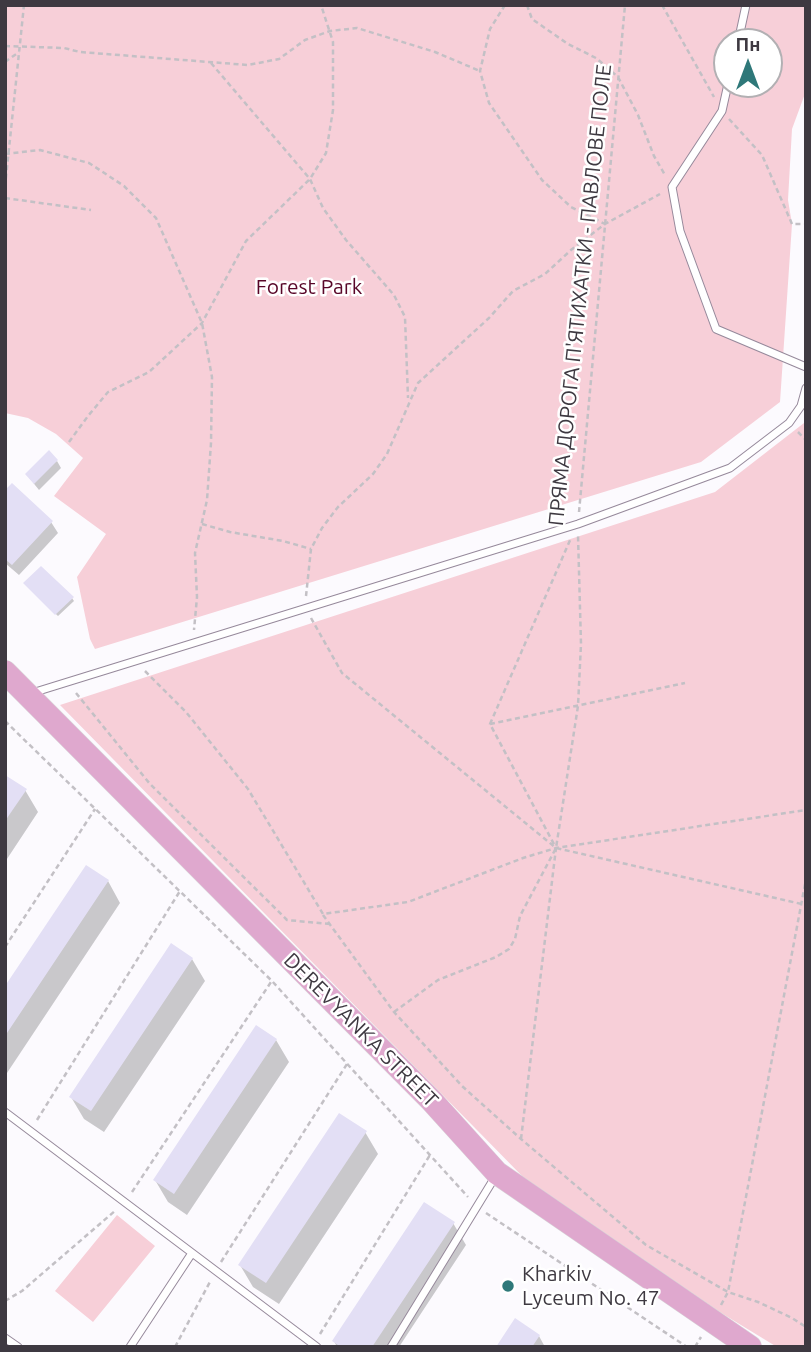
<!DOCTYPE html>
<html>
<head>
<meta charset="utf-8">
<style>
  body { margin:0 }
  #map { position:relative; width:811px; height:1352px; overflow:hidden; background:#fcfafe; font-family:Ubuntu,sans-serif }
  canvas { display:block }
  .frame { position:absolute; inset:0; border:7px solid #3e3941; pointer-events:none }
  .north { position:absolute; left:713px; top:28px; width:70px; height:70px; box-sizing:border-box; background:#fff; border:2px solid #b2b0b3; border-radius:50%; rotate:0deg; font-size:19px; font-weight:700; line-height:28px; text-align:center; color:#3e3941 }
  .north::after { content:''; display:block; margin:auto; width:24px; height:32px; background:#2e7879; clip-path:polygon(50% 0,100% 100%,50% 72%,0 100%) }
</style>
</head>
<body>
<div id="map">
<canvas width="811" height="1352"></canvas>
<div class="frame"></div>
<div class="north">Пн</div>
</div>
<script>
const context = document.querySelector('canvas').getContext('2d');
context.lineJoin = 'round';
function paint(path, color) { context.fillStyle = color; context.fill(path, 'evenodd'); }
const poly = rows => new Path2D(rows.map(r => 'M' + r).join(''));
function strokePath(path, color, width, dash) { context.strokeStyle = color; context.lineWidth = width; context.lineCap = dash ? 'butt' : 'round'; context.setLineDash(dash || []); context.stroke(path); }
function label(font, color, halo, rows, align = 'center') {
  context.font = font + ' Ubuntu,sans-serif'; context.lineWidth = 5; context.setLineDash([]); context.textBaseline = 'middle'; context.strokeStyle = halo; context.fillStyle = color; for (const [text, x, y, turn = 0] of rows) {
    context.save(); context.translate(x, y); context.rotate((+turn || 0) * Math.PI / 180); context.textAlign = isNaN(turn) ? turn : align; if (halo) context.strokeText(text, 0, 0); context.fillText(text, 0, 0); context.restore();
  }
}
const green = poly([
  [5,5,806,5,806,91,792,129,788,200,792,224,780,402,701,462,95,649,90,639,77,577,106,534,54,496,83,458,56,434,28,418,5,413],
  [727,42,769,42,769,84,727,84],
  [806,420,806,1347,777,1347,718,1311,526,1180,60,705,715,492,804,423],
  [117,1215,155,1246,93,1322,55,1291]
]);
const shadow = poly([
  [57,461,61,468,39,490,27,475],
  [5,492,51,522,58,533,19,575,5,563],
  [27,586,72,598,74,601,58,616],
  [5,777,25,790,38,812,5,862],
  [108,881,120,903,5,1076,5,989],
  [192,959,205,981,104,1132,84,1119,71,1097],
  [276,1040,289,1062,187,1215,168,1202,155,1180],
  [365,1132,378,1154,279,1304,253,1287,240,1265],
  [453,1223,466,1245,399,1347,337,1347,334,1341],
  [539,1336,545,1347,498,1347]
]);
const building = poly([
  [49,450,58,460,34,484,25,474],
  [12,483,53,521,12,565,5,559,5,490],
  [41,566,74,597,55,615,23,583],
  [5,775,27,789,5,821],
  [86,865,109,880,5,1036,5,986],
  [171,943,193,958,91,1111,69,1097],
  [256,1025,277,1039,174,1194,153,1180],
  [339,1113,367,1131,266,1283,238,1265],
  [424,1202,455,1222,372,1347,341,1347,332,1341],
  [515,1318,540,1335,532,1347,496,1347]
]);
const path = poly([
  [505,5,490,29,480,71,489,103,542,180,571,207,605,224],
  [527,5,532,19,568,44,596,58,618,77,638,115,654,156,665,175],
  [662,5,714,97],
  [5,46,64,48,80,52,248,65,279,59,305,40,330,31,357,28,435,52,480,71],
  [5,62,19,52],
  [211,63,310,179,323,208,346,240,394,295,405,317,408,398],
  [729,119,762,155,792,224,806,224],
  [5,154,40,150,89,163,124,186,156,218,202,323,212,377,211,443,207,500,195,553,197,597,194,630],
  [5,187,24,5],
  [5,198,91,210],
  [798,432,806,440],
  [69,442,88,416,108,392,149,372,202,323,246,241,310,179,326,153,333,110,333,42,321,5],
  [579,512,625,5],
  [202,524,230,532,283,541,311,549],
  [306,596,311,549,322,528,338,507,373,474,387,454,418,383,489,318,513,291,545,274,571,250,605,224,660,194],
  [311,618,342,673,556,848,806,905],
  [145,671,186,712,248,789,323,914,408,902,523,858,556,848,806,810],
  [76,693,150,784,287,920,330,924],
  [5,721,272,981,468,1197],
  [490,724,685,683],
  [323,915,394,1012,462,1086,521,1139,646,1245,728,1292,758,1302,792,1318,806,1327],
  [5,947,95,809],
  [394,1012,438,980,496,957,509,949,515,939,520,916,556,848,578,706,581,644,578,535],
  [37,1120,180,891],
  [521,1139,556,848,490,724,571,538],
  [132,1192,271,982],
  [486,1213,687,1347],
  [221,1262,347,1064],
  [5,1301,22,1291,116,1210],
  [721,1305,728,1292,806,879],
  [320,1334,430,1155],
  [175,1347,211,1280],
  [695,1347,701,1337]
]);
const lane = poly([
  [738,42,746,5],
  [728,84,722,111,672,187,680,231,716,329,806,367],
  [32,693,578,524,730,468,789,423,801,406,806,388],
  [5,1112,317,1347],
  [5,1338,18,1347],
  [130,1347,192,1253],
  [391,1347,495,1177]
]);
const primary = poly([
  [5,672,431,1100,497,1173,750,1347]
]);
const markers = [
  [508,1286,7,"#2e7879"]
];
const parkNames = [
  ["Forest Park",309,287]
];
const streetNames = [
  ["ПРЯМА ДОРОГА П'ЯТИХАТКИ - ПАВЛОВЕ ПОЛЕ",580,295,-84],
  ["DEREVYANKA STREET",361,1030,45]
];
const poiNames = [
  ["Kharkiv",522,1274],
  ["Lyceum No. 47",522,1298]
];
paint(green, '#f7cfd8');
paint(shadow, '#0003');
paint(building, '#e3dff5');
strokePath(lane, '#96899b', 9);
strokePath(primary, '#d8d7d9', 24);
strokePath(path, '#c3c0c5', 2.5, [5, 3.5]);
strokePath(lane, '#fff', 7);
strokePath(primary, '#dfa8ce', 23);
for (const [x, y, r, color] of markers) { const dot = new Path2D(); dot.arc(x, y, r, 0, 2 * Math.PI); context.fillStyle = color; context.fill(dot); strokePath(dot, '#fff', 2.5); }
label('21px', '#580628', '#fff', parkNames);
label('21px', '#3e3941', '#fff', streetNames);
label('21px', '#3e3941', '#fff', poiNames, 'left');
</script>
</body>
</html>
